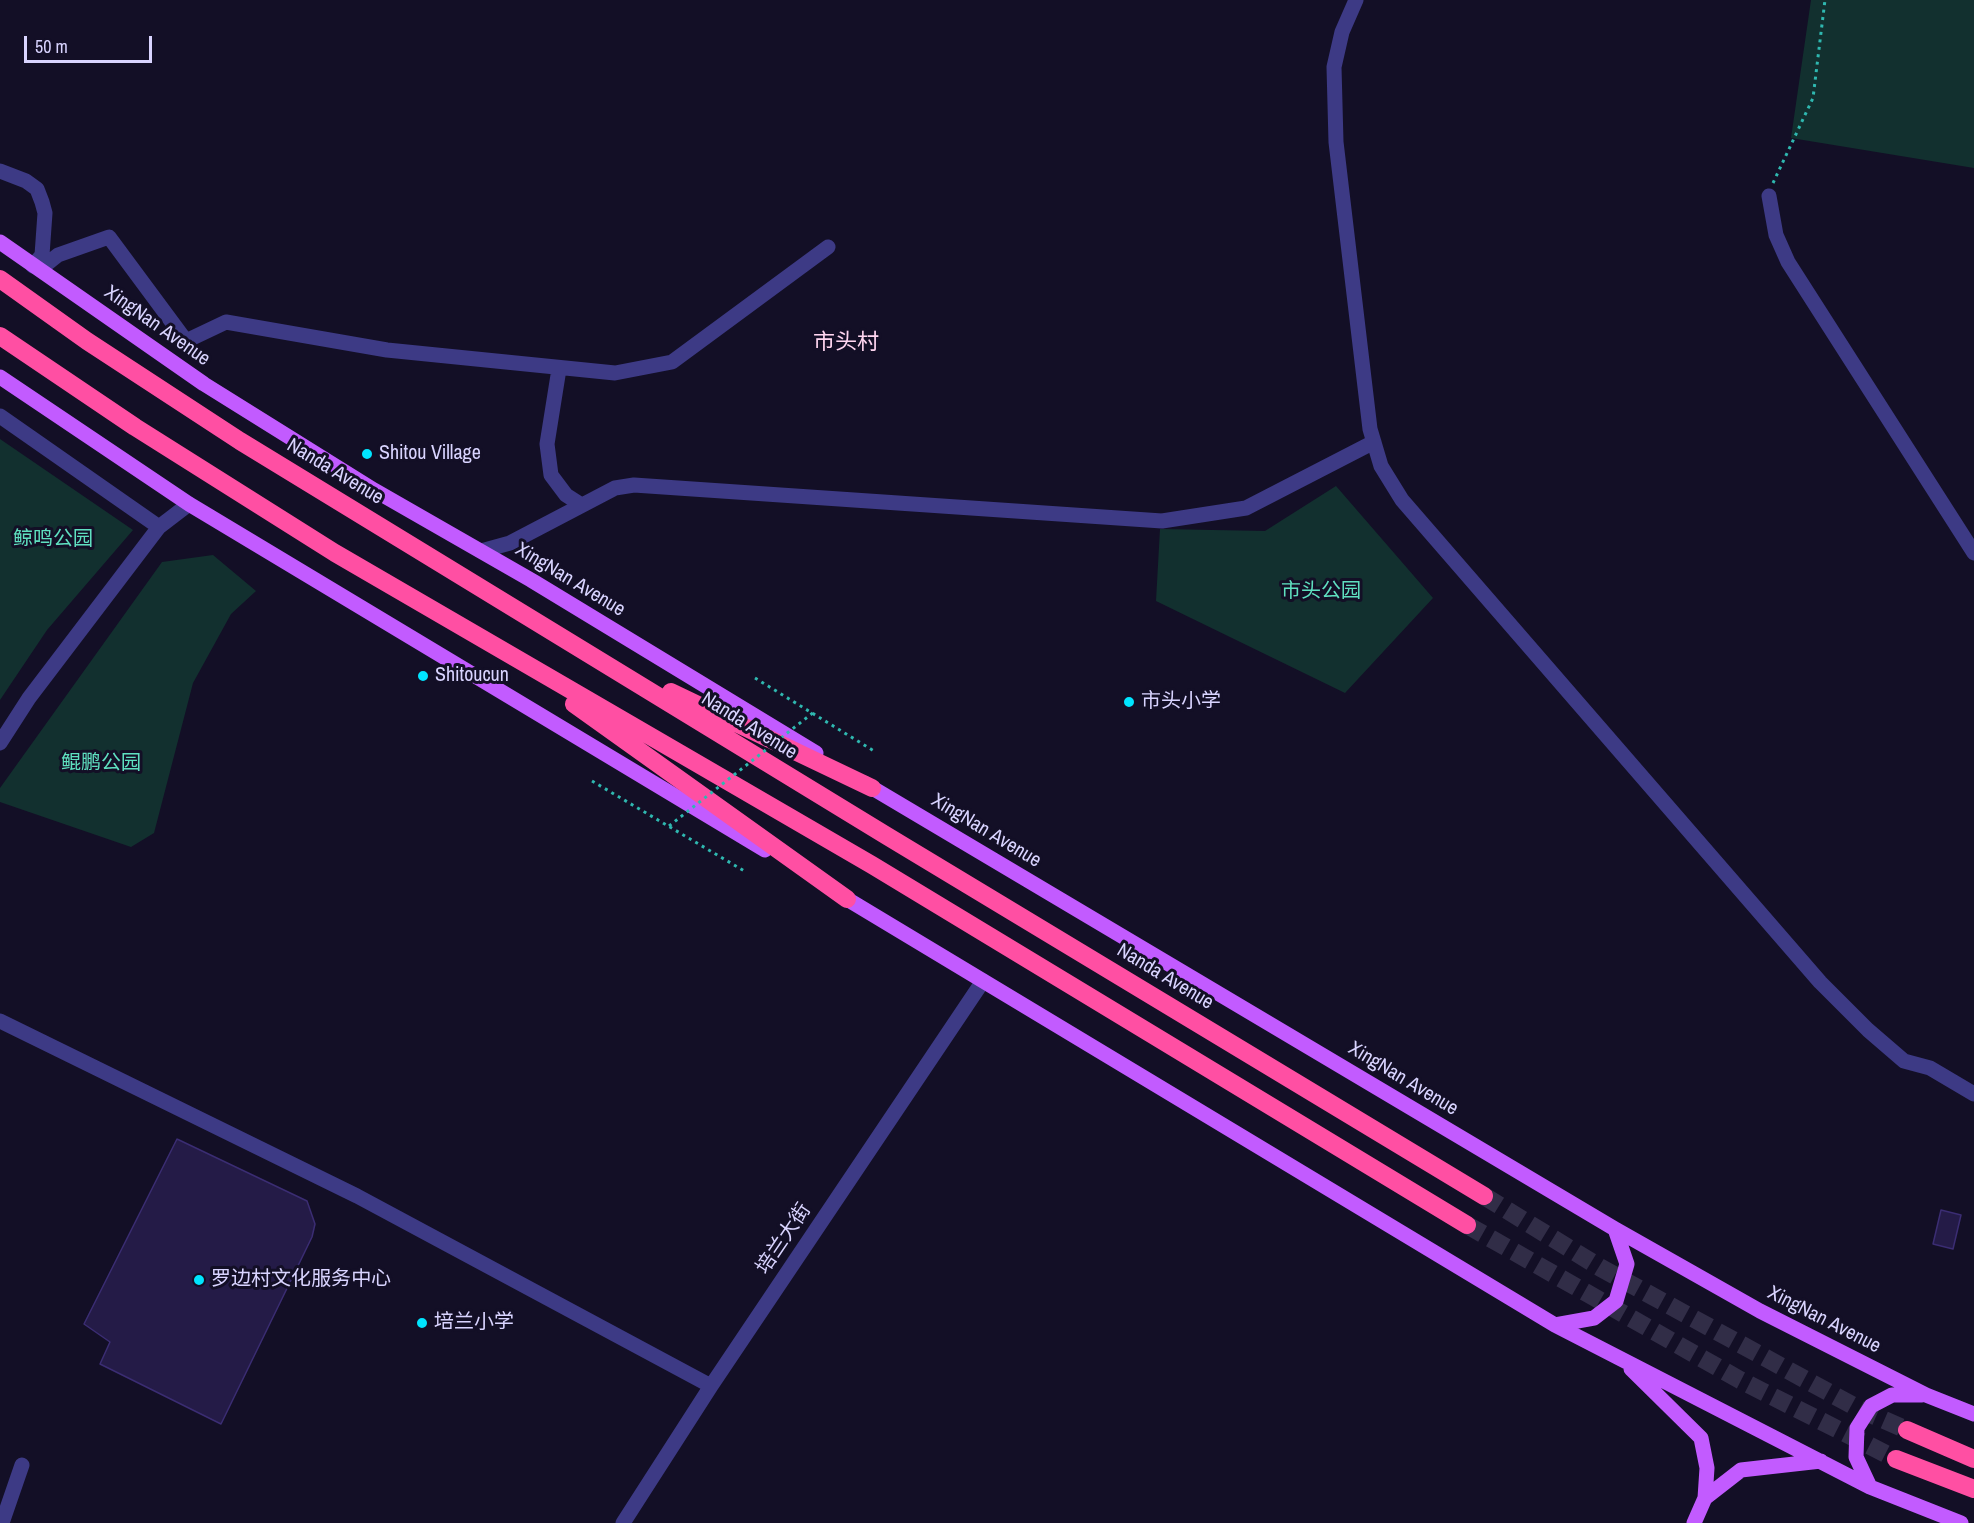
<!DOCTYPE html>
<html>
<head>
<meta charset="utf-8">
<style>
  body { margin:0 }
  #map { position:relative; width:1974px; height:1523px; overflow:hidden; background:#130f26; font-family:"Archivo Narrow",sans-serif }
  canvas { display:block }
  .scale { position:absolute; left:24px; top:36px; width:128px; height:27px; box-sizing:border-box; border:3px solid #d9d4ff; border-top:0; padding-left:8px; font-size:18px; line-height:21px; white-space:nowrap; color:#d9d4ff; -webkit-text-stroke:4px #130f26; paint-order:stroke }
</style>
</head>
<body>
<div id="map">
<canvas width="1974" height="1523"></canvas>
<div class="scale">50 m</div>
</div>
<script>
const context = document.querySelector('canvas').getContext('2d');
context.lineJoin = 'round';
function paint(path, color) { context.fillStyle = color; context.fill(path, 'evenodd'); }
const poly = rows => new Path2D(rows.map(r => 'M' + r).join(''));
function strokePath(path, color, width, dash) { context.strokeStyle = color; context.lineWidth = width; context.lineCap = dash ? 'butt' : 'round'; context.setLineDash(dash || []); context.stroke(path); }
function label(font, color, halo, rows, align = 'center') {
  context.font = font + ' "Archivo Narrow","Noto Sans SC",sans-serif'; context.lineWidth = 6; context.setLineDash([]); context.textBaseline = 'middle'; context.strokeStyle = halo; context.fillStyle = color; for (const [text, x, y, turn = 0] of rows) {
    context.save(); context.translate(x, y); context.rotate((+turn || 0) * Math.PI / 180); context.textAlign = isNaN(turn) ? turn : align; if (halo) context.strokeText(text, 0, 0); context.fillText(text, 0, 0); context.restore();
  }
}
const green = poly([
  [1811,0,1974,0,1974,168,1791,138],
  [0,439,133,530,47,630,0,700],
  [1336,486,1433,598,1345,693,1156,601,1160,529,1265,531],
  [213,555,256,591,231,614,193,683,154,833,131,847,0,802,0,788,162,562]
]);
const building = poly([
  [177,1139,307,1201,315,1224,312,1237,221,1424,100,1364,110,1342,84,1324,177,1139],
  [1941,1210,1961,1215,1953,1249,1933,1244,1941,1210]
]);
const highwayTunnel = poly([
  [1484,1196,1601,1268,1861,1410,1907,1430],
  [1467,1225,1740,1380,1896,1459]
]);
const path = poly([
  [1773,183,1813,98,1825,0],
  [755,678,874,751],
  [592,781,746,872]
]);
const minor = poly([
  [1356,0,1342,32,1334,67,1336,142,1370,429,1381,466,1402,500,1820,982,1868,1030,1904,1061,1930,1068,1974,1094],
  [0,171,26,181,37,189,42,202,45,213,42,255,33,266],
  [1769,196,1776,235,1788,262,1974,553],
  [33,266,48,263,58,255,109,237,186,341,226,322,387,350,615,373,672,362,828,247],
  [559,369,547,444,551,475,566,495,580,504],
  [0,416,159,527,189,504],
  [481,551,510,543,615,488,634,485,1162,521,1246,508,1374,442],
  [0,743,29,698,159,527],
  [0,1021,357,1196,711,1386],
  [2,1523,22,1465],
  [623,1523,711,1386,983,981]
]);
const major = poly([
  [0,242,204,384,374,490,531,580,816,753],
  [0,377,189,504,765,850],
  [864,783,1615,1229,1760,1311,1926,1395,1974,1414],
  [837,893,1555,1325,1870,1487,1961,1523],
  [1555,1325,1594,1318,1616,1301,1627,1264,1615,1229],
  [1631,1369,1701,1438,1707,1468,1705,1498,1694,1523],
  [1870,1487,1856,1457,1857,1428,1871,1406,1892,1395,1922,1395],
  [1705,1498,1741,1470,1821,1461]
]);
const highway = poly([
  [0,279,87,341,240,441,887,836,1484,1196],
  [0,336,135,427,335,553,872,865,1467,1225],
  [671,692,872,788],
  [574,704,847,899],
  [1907,1430,1974,1459],
  [1896,1459,1974,1489]
]);
const pathBridge = poly([
  [669,826,814,712]
]);
const markers = [
  [367,454,6,"#00e5ff"],
  [423,676,6,"#00e5ff"],
  [1129,702,6,"#00e5ff"],
  [199,1280,6,"#00e5ff"],
  [422,1323,6,"#00e5ff"]
];
const streetNames = [
  ["XingNan Avenue",157,326,35],
  ["Nanda Avenue",335,472,31],
  ["XingNan Avenue",570,580,31],
  ["Nanda Avenue",749,726,32],
  ["XingNan Avenue",986,831,31],
  ["Nanda Avenue",1165,977,31],
  ["XingNan Avenue",1403,1079,31],
  ["培兰大街",784,1239,-56],
  ["XingNan Avenue",1824,1320,27]
];
const poiNames = [
  ["Shitou Village",379,454],
  ["Shitoucun",435,676],
  ["市头小学",1141,702],
  ["罗边村文化服务中心",211,1280],
  ["培兰小学",434,1323]
];
const parkNames = [
  ["鲸鸣公园",53,540],
  ["市头公园",1321,592],
  ["鲲鹏公园",101,764]
];
const quarterNames = [
  ["市头村",846,343]
];
paint(green, '#12302f');
paint(building, '#241b47');
strokePath(building, '#3b2d73', 1.5);
strokePath(highwayTunnel, '#312d47', 18, [18, 9]);
strokePath(path, '#2fb8b0', 3, [3, 4.5]);
strokePath(minor, '#3d3a85', 15);
strokePath(major, '#c25bff', 15);
strokePath(highway, '#ff4fa3', 18);
strokePath(pathBridge, '#2fb8b0', 3, [3, 4.5]);
for (const [x, y, r, color] of markers) { const dot = new Path2D(); dot.arc(x, y, r, 0, 2 * Math.PI); context.fillStyle = color; context.fill(dot); strokePath(dot, '#130f26', 2); }
label('20px', '#d9d4ff', '#130f26', streetNames);
label('20px', '#d9d4ff', '#130f26', poiNames, 'left');
label('20px', '#5fe0c0', '#130f26', parkNames);
label('22px', '#ffd6f0', '#130f26', quarterNames);
</script>
</body>
</html>
